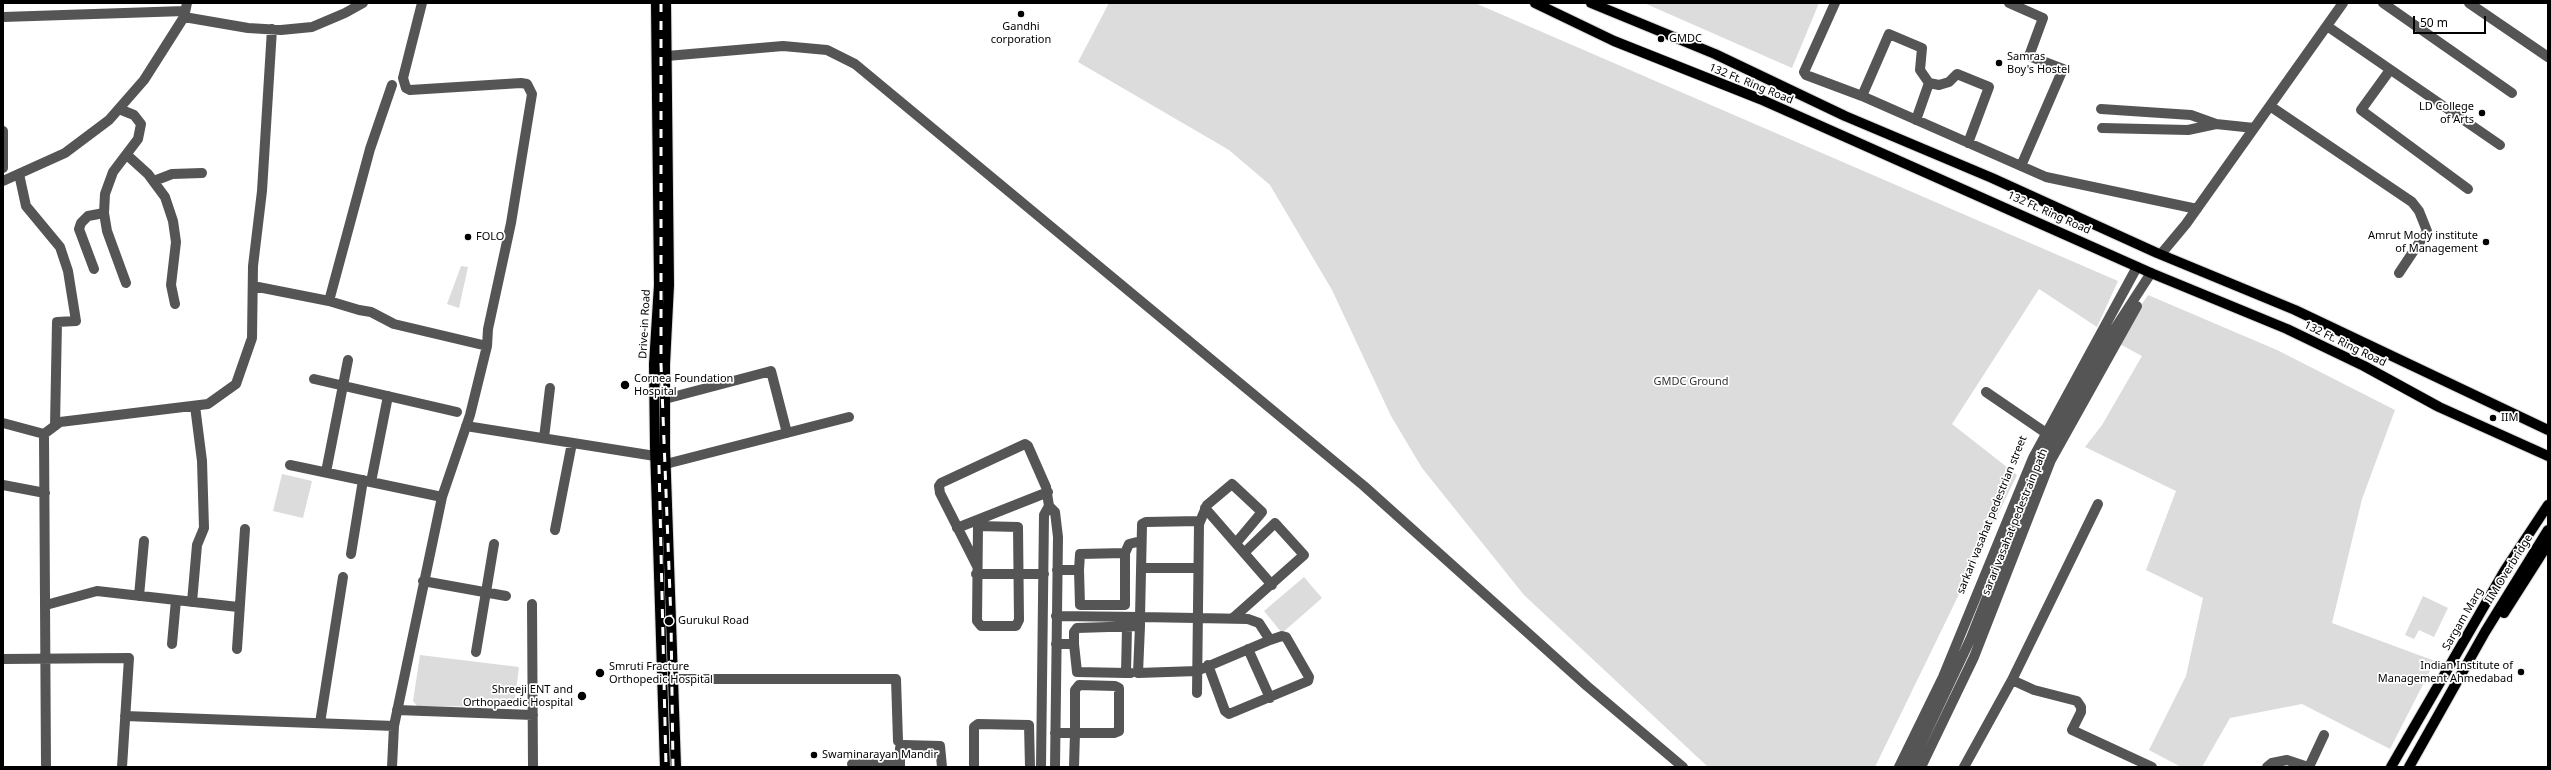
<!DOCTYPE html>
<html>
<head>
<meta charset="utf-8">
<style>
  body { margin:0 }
  #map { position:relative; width:2551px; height:770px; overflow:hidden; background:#fff; font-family:"Noto Sans",sans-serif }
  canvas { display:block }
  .frame { position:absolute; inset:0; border:4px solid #000; pointer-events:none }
  .scale { position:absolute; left:2413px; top:16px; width:73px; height:18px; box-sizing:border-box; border:2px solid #000; border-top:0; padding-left:5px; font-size:12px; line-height:14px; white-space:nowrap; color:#000; -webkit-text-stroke:3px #fff; paint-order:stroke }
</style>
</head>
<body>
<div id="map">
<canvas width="2551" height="770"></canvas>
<div class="frame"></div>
<div class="scale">50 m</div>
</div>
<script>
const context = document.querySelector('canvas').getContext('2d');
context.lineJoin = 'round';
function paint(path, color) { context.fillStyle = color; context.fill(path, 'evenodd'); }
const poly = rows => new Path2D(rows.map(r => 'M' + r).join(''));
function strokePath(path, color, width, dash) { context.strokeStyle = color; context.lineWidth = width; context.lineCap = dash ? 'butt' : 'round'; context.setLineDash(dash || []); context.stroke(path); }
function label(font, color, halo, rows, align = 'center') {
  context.font = font + ' "Noto Sans",sans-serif'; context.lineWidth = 3.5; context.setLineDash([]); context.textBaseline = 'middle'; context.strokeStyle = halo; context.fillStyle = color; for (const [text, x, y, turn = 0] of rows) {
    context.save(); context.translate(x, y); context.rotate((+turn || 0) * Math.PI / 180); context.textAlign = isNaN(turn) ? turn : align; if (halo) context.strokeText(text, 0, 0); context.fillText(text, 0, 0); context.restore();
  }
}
const green = poly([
  [1109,3,1475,3,2118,281,2097,327,2039,289,1952,424,2017,475,1875,767,1708,767,1524,595,1422,468,1391,416,1332,290,1270,185,1229,150,1078,62],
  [1644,3,1819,3,1792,68],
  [461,266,468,267,459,308,447,304],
  [2148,295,2277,350,2395,410,2362,499,2332,623,2435,661,2390,749,2302,704,2230,718,2202,767,2181,767,2149,750,2186,676,2203,598,2146,570,2176,491,2085,447,2102,425,2142,356,2116,342],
  [282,474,312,481,303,518,273,511],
  [1304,577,1322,598,1282,633,1264,611],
  [2423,596,2448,608,2434,637,2419,630,2414,639,2405,635],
  [420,655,519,667,514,707,417,706,413,701]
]);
const minor = poly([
  [1835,3,1804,72,1806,75,1862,96,2046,177,2197,209],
  [2009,3,2043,18,2029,56,2063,69,2021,166],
  [2383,3,2512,93],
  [2469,3,2548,57],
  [3,17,185,11],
  [184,17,248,28,281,30,312,27,345,13,363,3],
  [2327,26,2500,145],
  [660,59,667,56,783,46,827,50,855,64,1364,486,1587,686,1683,767],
  [2390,70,2361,110,2468,189],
  [1862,96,1889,34,1922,48,1920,70,1929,83,1939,85,1949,82,1957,74,1989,87,1968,143],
  [2270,106,2412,202,2419,211,2427,231,2399,273],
  [119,109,134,115,141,124,138,139,113,172,105,194,104,213,107,231,126,283],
  [2101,109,2191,115,2216,124,2254,128],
  [1916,120,1929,83],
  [2102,128,2188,130,2216,124],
  [3,131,3,168],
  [127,155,148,174,165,197,173,221,176,242,171,285,175,304],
  [19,174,26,206,60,247,68,271,76,321,57,322,55,426],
  [3,181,65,153,109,120,144,80,184,17,187,3],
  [154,181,172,174,202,173],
  [2161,254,2186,224,2343,3],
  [94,269,79,229,81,223,88,216,104,213],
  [253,286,329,301,359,310,371,312,394,324,487,346],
  [329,301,370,149,392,85],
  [314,379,457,412],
  [1986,392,2046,433],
  [665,399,771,371,787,433],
  [3,423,44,434],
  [466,426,655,456],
  [44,434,60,422,208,404,236,384,252,338,253,266,262,191,272,29],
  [44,434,46,767],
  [544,438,550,388],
  [290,465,442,497],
  [658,466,849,417],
  [326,472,348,360],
  [371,482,388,396],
  [3,485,45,493],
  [2098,504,2012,680,2034,690,2077,701,2081,707,2081,712,2072,730,2152,767],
  [1049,506,1055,512,1058,537,1055,767],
  [1205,508,1272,585],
  [978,526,1018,527,1019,620,1016,626,981,626,977,621,978,526],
  [957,528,1048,492],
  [555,530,572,443],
  [1125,553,1129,544,1141,541],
  [351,554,363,480],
  [977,566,940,493,939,486,941,483,1025,444,1028,446,1046,487,1049,506,1044,515,1041,767],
  [1141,568,1198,568],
  [1057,570,1079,570,1080,554,1125,553,1125,605,1080,605,1079,570],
  [976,574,1044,574],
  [423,581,506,596],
  [139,596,144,541],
  [192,602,197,545,204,528,202,461,195,406],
  [532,604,533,767],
  [46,605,97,591,238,607],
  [1056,616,1140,617,1196,618,1248,619,1259,623,1270,640,1197,671,1138,673,1140,626,1140,617,1142,526,1142,524,1146,522,1200,521],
  [1233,618,1304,555,1275,523,1244,553],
  [1127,627,1126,673,1131,673],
  [172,644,176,600],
  [1056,644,1074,644,1074,632,1077,628,1140,626],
  [1074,644,1077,672,1126,673],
  [237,649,245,529],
  [1248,649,1270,698],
  [476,652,494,544],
  [3,659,129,658,122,767],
  [1208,665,1225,711,1229,714,1308,681,1309,677,1286,637,1282,636,1270,640],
  [673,679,896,679,898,741],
  [1197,693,1199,524,1207,505,1232,484,1262,512,1236,543],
  [397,710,533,715],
  [125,716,394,726],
  [320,723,343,577],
  [1055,733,1075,733,1075,690,1079,685,1115,686,1119,688,1119,731,1114,733,1075,733,1074,767],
  [852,764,900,765],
  [392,767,394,726,442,497,470,415,487,346,488,329,511,223,532,94,527,84,521,83,410,90,406,88,403,78,422,3],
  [900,767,900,748,904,745,940,746,942,767],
  [974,767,974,727,978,724,1029,725,1030,767],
  [1899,767,1943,677,2033,458,2137,267],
  [1910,767,1970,640,2044,454,2114,330,2151,273],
  [1921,767,1974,657,2051,460,2137,306],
  [1964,767,2012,680],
  [2267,767,2272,763,2287,760,2308,767],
  [2309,767,2324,735]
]);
const major = poly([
  [656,3,659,285,654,364,655,447,665,767],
  [666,3,669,285,665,364,665,447,676,767],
  [1535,3,1614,41,1760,99,2151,273,2287,329,2364,366,2439,407,2548,456],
  [1591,3,1715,54,1845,116,1992,178,2157,253,2295,310,2548,430],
  [2504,613,2548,544],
  [2391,767,2505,570,2548,505],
  [2409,767,2485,632,2548,530]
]);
const rail = poly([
  [661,3,661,364,671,620,673,767],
  [659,465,666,767]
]);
const markers = [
  [1021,14,4,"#000"],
  [1661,39,4,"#000"],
  [1999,63,4,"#000"],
  [2482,113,4,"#000"],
  [468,237,4,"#000"],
  [2486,242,4,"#000"],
  [625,385,5,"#000"],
  [2493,418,4,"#000"],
  [669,621,5,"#000"],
  [2521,672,4,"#000"],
  [600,673,5,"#000"],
  [582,696,5,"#000"],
  [814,755,4,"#000"]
];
const poiNames = [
  ["Gandhi",1021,27,"center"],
  ["corporation",1021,40,"center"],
  ["GMDC",1669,39],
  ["Samras",2007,57],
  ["Boy's Hostel",2007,70],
  ["LD College",2474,107,"right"],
  ["of Arts",2474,120,"right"],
  ["Amrut Mody institute",2478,236,"right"],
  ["of Management",2478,249,"right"],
  ["FOLO",476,237],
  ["Cornea Foundation",634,379],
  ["Hospital",634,392],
  ["IIM",2501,418],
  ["Gurukul Road",678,621],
  ["Indian Institute of",2513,666,"right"],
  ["Management Ahmedabad",2513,679,"right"],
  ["Smruti Fracture",609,667],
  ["Orthopedic Hospital",609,680],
  ["Shreeji ENT and",573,690,"right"],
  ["Orthopaedic Hospital",573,703,"right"],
  ["Swaminarayan Mandir",822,755]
];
const streetNames = [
  ["132 Ft. Ring Road",1751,84,22],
  ["132 Ft. Ring Road",2049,213,24],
  ["Drive-in Road",645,324,-87],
  ["132 Ft. Ring Road",2345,344,26],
  ["sarkari vasahat pedestrian street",1992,515,-68],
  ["sarari vasahat pedestrain path",2015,522,-68],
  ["IIM Overbridge",2509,569,-58],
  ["Sargam Marg",2463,619,-60]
];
const parkNames = [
  ["GMDC Ground",1691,382]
];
paint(green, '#dcdcdc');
strokePath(major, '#dbdbdb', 12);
strokePath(minor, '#555', 10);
strokePath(major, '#000', 10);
strokePath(rail, '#000', 4.5);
strokePath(rail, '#fff', 3, [9]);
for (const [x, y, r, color] of markers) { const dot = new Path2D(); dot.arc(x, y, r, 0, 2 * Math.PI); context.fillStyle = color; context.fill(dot); strokePath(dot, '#fff', 1.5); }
label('11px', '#000', '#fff', poiNames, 'left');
label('11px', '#000', '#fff', streetNames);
label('11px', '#333', '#fff', parkNames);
</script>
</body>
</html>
